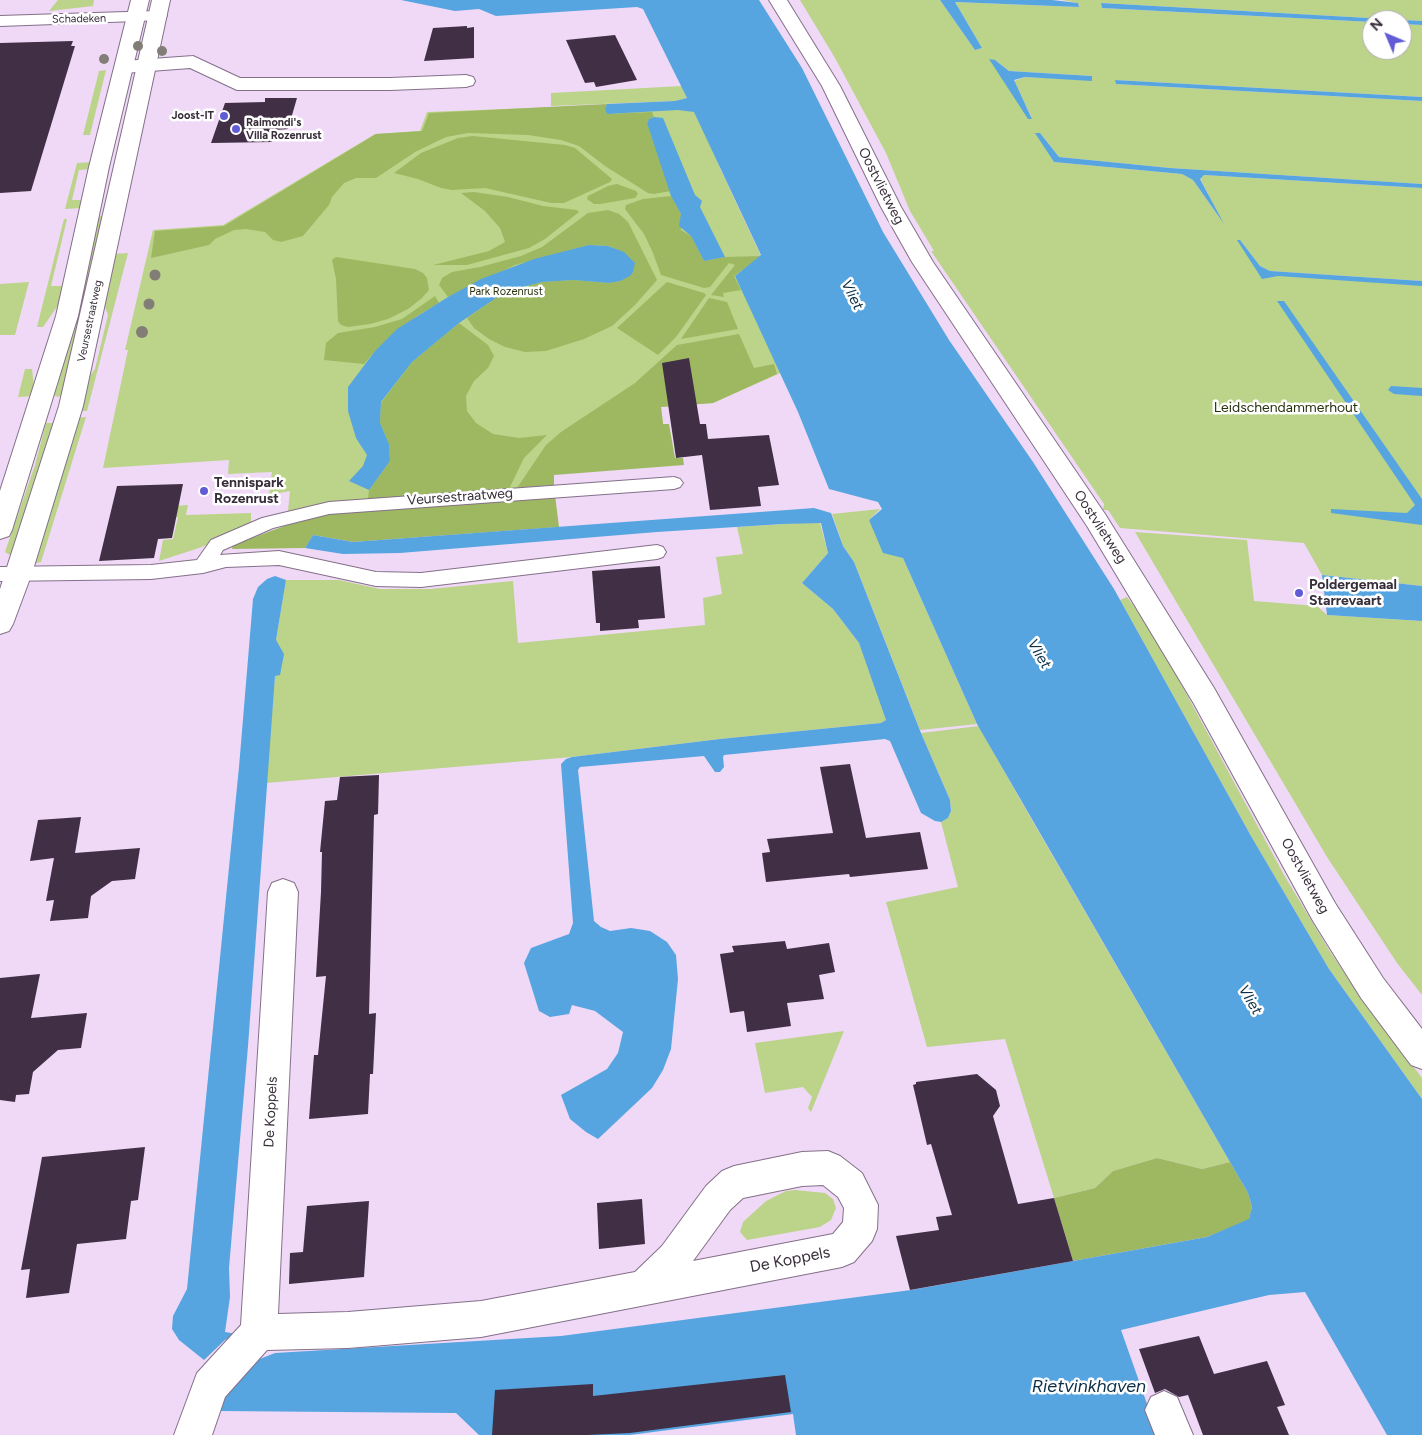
<!DOCTYPE html>
<html>
<head>
<meta charset="utf-8">
<style>
  body { margin:0 }
  #map { position:relative; width:1422px; height:1435px; overflow:hidden; background:#efd9f6; font-family:Figtree,sans-serif }
  canvas { display:block }
  .north { position:absolute; left:1362px; top:10px; width:50px; height:50px; box-sizing:border-box; background:#fff; border:1px solid #afabb0; border-radius:50%; rotate:315deg; font-size:14px; font-weight:700; line-height:20px; text-align:center; color:#372e39 }
  .north::after { content:''; display:block; margin:auto; width:18px; height:22px; background:#615cd5; clip-path:polygon(50% 0,100% 100%,50% 72%,0 100%) }
</style>
</head>
<body>
<div id="map">
<canvas width="1422" height="1435"></canvas>
<div class="north">N</div>
</div>
<script>
const context = document.querySelector('canvas').getContext('2d');
context.lineJoin = 'round';
function paint(path, color) { context.fillStyle = color; context.fill(path, 'evenodd'); }
const poly = rows => new Path2D(rows.map(r => 'M' + r).join(''));
function strokePath(path, color, width, dash) { context.strokeStyle = color; context.lineWidth = width; context.lineCap = dash ? 'butt' : 'round'; context.setLineDash(dash || []); context.stroke(path); }
function label(font, color, halo, rows, align = 'center') {
  context.font = font + ' Figtree,sans-serif'; context.lineWidth = 5; context.setLineDash([]); context.textBaseline = 'middle'; context.strokeStyle = halo; context.fillStyle = color; for (const [text, x, y, turn = 0] of rows) {
    context.save(); context.translate(x, y); context.rotate((+turn || 0) * Math.PI / 180); context.textAlign = isNaN(turn) ? turn : align; if (halo) context.strokeText(text, 0, 0); context.fillText(text, 0, 0); context.restore();
  }
}
const green = poly([
  [58,0,94,0,93,6,49,11],
  [800,0,940,0,975,50,982,48,955,2,1079,7,1078,3,1062,0,1422,0,1422,21,1101,3,1102,8,1372,22,1372,50,1402,50,1402,24,1422,25,1422,97,1115,80,1116,84,1422,101,1422,184,1170,168,1059,157,1040,133,1054,162,1182,174,1193,180,1221,220,1200,178,1204,175,1422,188,1422,281,1270,271,1260,266,1240,240,1258,272,1422,283,1422,586,1322,575,1304,543,1120,528,1108,510,1103,510,1104,504,931,251,934,251,910,211,886,153,835,58],
  [995,60,1009,71,1092,76,1092,80,1025,77,1014,81,1032,118],
  [106,70,90,135,83,135,99,71],
  [682,86,687,98,676,101,551,106,551,93],
  [582,106,697,108,720,168,761,256,754,256,796,366,713,403,661,407,663,424,541,471,518,495,288,511,290,491,269,495,272,472,228,474,229,460,103,468,128,350,125,350,153,230,223,225,375,134,420,131,427,112],
  [94,162,92,169,79,170,72,200,85,200,82,208,65,209,77,163],
  [101,216,106,218,64,394,58,397,53,395,96,219],
  [64,219,67,219,51,286,64,286,61,301,43,327,37,327],
  [128,253,87,411,77,411,83,385,95,369,108,315,103,301,113,254],
  [29,282,15,335,0,335,0,284],
  [25,369,32,369,35,396,18,397],
  [86,417,41,562,37,563,33,561,75,418],
  [46,423,57,423,17,551,10,555,5,552,35,465],
  [188,505,186,515,251,513,251,527,199,548,159,561,163,540,173,539,178,517,166,517,158,507],
  [880,509,869,520,903,558,977,724,920,730,854,562,843,546,832,514],
  [816,522,820,523,828,553,802,583,833,609,859,643,885,713,886,720,881,723,720,739,572,757,266,783,275,675,276,640,286,580,339,580,380,589,430,589,513,581,518,643,705,625,703,598,722,594,716,557,743,554,737,527],
  [1135,532,1247,540,1254,601,1317,606,1327,615,1422,621,1422,995,1397,963,1327,857],
  [1127,597,1149,626,1173,669,1284,875,1329,950,1353,986,1422,1078,1422,1099,1329,969,1251,836,1120,600],
  [979,726,1021,801,1230,1162,1202,1169,1157,1158,1113,1171,1095,1188,1054,1198,1005,1039,927,1047,886,902,958,887,941,822,948,818,951,811,950,800,921,733],
  [844,1031,811,1112,808,1108,812,1097,803,1087,765,1093,755,1043],
  [795,1190,825,1193,833,1199,836,1208,831,1220,820,1227,747,1240,740,1232,743,1222,766,1201,786,1191]
]);
const forest = poly([
  [607,104,605,109,607,114,652,112,654,117,649,119,647,123,671,191,654,194,648,193,605,166,579,146,561,140,528,135,468,133,446,137,415,152,376,178,356,178,344,183,332,197,329,205,303,236,281,242,273,240,265,232,246,229,234,230,215,239,209,245,151,258,155,231,224,226,376,134,422,131,429,113],
  [473,136,565,145,575,148,612,179,610,182,564,203,551,203,485,188,452,190,441,188,418,179,394,173,421,153,458,138],
  [617,184,636,191,638,194,635,198,600,204,594,204,587,199,588,196,608,186],
  [474,192,508,197,543,206,577,210,579,212,545,239,529,248,467,265,433,265,489,251,505,242,500,228,485,211,461,193],
  [671,196,681,214,681,230,691,236,704,261,725,257,761,256,734,276,741,290,723,293,724,297,711,295,735,265,729,263,710,287,704,288,661,275,653,253,644,234,625,209,626,205,643,199],
  [608,210,619,214,628,222,657,280,635,305,612,326,584,339,546,351,525,352,505,347,489,339,474,328,467,318,496,298,519,288,542,282,573,280,609,283,620,281,624,253,609,246,589,245,515,265,448,297,439,285,442,278,452,272,480,267,521,256,542,247,588,213],
  [336,257,415,269,423,273,427,278,429,290,422,298,408,309,388,319,370,324,348,327,341,325,338,321,336,279,332,260],
  [667,282,704,293,706,295,676,337,658,355,617,328],
  [435,296,439,303,417,316,375,351,364,364,324,360,326,343,338,333,375,327,402,319],
  [709,298,727,302,738,329,681,339],
  [459,323,488,345,494,356,488,368,474,381,466,396,467,411,476,423,493,434,519,438,547,435,524,458,509,489,368,499,369,490,390,461,389,444,380,423,381,403,412,362],
  [739,334,754,368,774,364,777,374,713,403,661,407,663,424,669,424,675,458,683,458,684,465,554,475,554,485,517,488,546,445,561,432,635,383,677,345],
  [555,495,559,527,353,542,313,535,305,548,232,549,233,545,295,522,325,514],
  [1157,1158,1202,1169,1230,1162,1248,1193,1252,1207,1249,1220,1207,1237,1073,1261,1054,1198,1095,1188,1113,1171]
]);
const water = poly([
  [401,0,759,0,802,68,883,232,949,340,1033,462,1114,589,1251,836,1329,969,1422,1099,1422,1435,1387,1435,1305,1292,1269,1295,1121,1330,1158,1435,796,1435,793,1414,630,1435,479,1435,456,1413,218,1411,226,1392,247,1364,275,1353,561,1336,911,1290,1207,1237,1249,1219,1252,1207,1248,1193,1230,1162,977,724,903,558,883,553,869,520,882,509,878,502,829,489,798,412,735,276,761,255,694,112,678,110,607,114,605,109,607,104,675,101,687,98,643,9,637,7,496,16,479,9,455,11],
  [940,0,1052,0,1078,3,1079,7,955,2,982,48,975,50],
  [1101,3,1422,21,1422,25,1402,24,1402,20,1372,20,1372,22,1102,8],
  [989,59,995,60,1009,71,1092,76,1092,81,1025,77,1014,80,1032,119,1028,119],
  [1115,80,1422,97,1422,101,1116,84],
  [654,117,663,118,695,195,702,201,700,207,725,257,704,261,691,236,679,226,681,214,671,196,647,123,649,119],
  [1035,133,1040,133,1059,157,1170,168,1422,184,1422,188,1204,175,1200,179,1224,224,1193,180,1182,174,1054,162],
  [1237,240,1240,240,1260,266,1270,271,1422,281,1422,286,1278,276,1262,279],
  [589,245,608,246,624,252,635,263,633,272,630,276,620,281,609,283,573,280,542,282,519,288,496,298,459,323,412,362,381,402,380,423,389,444,390,461,369,490,349,481,363,466,367,455,356,438,348,411,348,387,375,351,397,329,448,297,481,279,534,259],
  [1277,301,1284,301,1422,499,1422,525,1331,513,1331,509,1407,513,1415,505],
  [1391,386,1422,388,1422,396,1394,394,1388,390],
  [814,508,831,513,843,546,854,562,921,733,950,800,951,811,948,818,941,822,935,821,921,813,890,741,885,739,724,755,723,757,724,767,720,772,715,772,704,756,580,767,578,770,594,921,601,927,610,931,631,928,650,931,667,942,676,955,678,979,671,1049,663,1070,652,1088,598,1139,586,1132,570,1119,561,1095,607,1069,618,1053,623,1032,595,1011,572,1005,569,1014,550,1017,539,1011,524,963,531,948,569,934,573,923,561,764,566,759,572,757,720,739,881,723,886,720,859,643,833,609,802,583,828,553,821,523,783,524,657,532,400,553,343,554,305,548,313,535,353,542],
  [1322,575,1422,586,1422,621,1327,615],
  [275,576,286,580,276,640,284,654,280,675,275,676,248,1046,229,1268,230,1297,225,1332,237,1334,225,1340,204,1360,179,1340,172,1329,173,1316,187,1289,239,767,253,599,258,587,267,579]
]);
const building = poly([
  [467,26,467,28,474,27,474,58,424,61,433,28],
  [615,35,637,80,596,87,594,82,585,83,566,40],
  [73,41,71,46,75,46,31,191,0,193,0,43],
  [265,98,297,98,288,129,275,130,272,142,211,143,225,103,265,102],
  [689,358,700,424,706,424,708,439,769,435,779,485,758,487,761,506,710,510,702,455,676,458,662,363],
  [183,484,172,538,158,539,154,558,99,561,117,486],
  [660,566,665,618,638,620,639,628,600,631,600,623,596,623,592,571],
  [850,764,866,838,920,832,928,869,850,877,849,874,766,882,762,853,770,852,767,839,833,833,820,767],
  [379,775,378,814,374,815,369,1014,376,1013,373,1074,370,1074,368,1114,309,1119,314,1055,318,1055,326,976,316,977,321,892,322,852,320,852,325,801,337,800,340,777],
  [81,817,75,853,140,848,135,879,112,881,91,896,88,918,50,921,54,900,46,901,54,858,30,861,38,820],
  [785,941,787,949,829,943,835,972,819,975,824,999,787,1003,791,1026,747,1032,744,1011,730,1013,720,954,734,952,732,946],
  [40,974,31,1018,87,1013,81,1048,58,1050,33,1072,29,1094,16,1095,15,1102,0,1100,0,978],
  [977,1074,996,1090,1000,1106,993,1116,1018,1204,1054,1198,1073,1261,910,1290,896,1236,939,1230,936,1217,952,1215,931,1144,927,1145,913,1085,916,1084,916,1082],
  [145,1147,138,1200,131,1201,126,1239,77,1244,69,1293,26,1298,30,1269,21,1270,42,1157],
  [642,1199,645,1244,599,1249,597,1203],
  [369,1201,364,1277,289,1284,290,1253,303,1252,307,1206],
  [1199,1336,1214,1374,1267,1361,1285,1405,1277,1407,1289,1435,1203,1435,1188,1395,1179,1397,1165,1389,1155,1393,1139,1349],
  [785,1375,791,1412,630,1433,587,1435,492,1435,495,1390,593,1384,593,1396]
]);
const lane = poly([
  [674,477,680,479,683,483,680,487,674,489,329,514,273,528,223,550,220,555,279,551,376,572,421,573,657,545,663,547,666,552,663,557,657,559,421,587,376,586,279,565,226,567,203,573,151,579,0,581,0,567,151,565,197,560,211,540,262,518,329,502,674,477]
]);
const street = poly([
  [769,0,787,0,840,86,901,207,933,262,1105,514,1214,688,1335,903,1383,978,1422,1029,1422,1069,1411,1065,1361,998,1313,921,1194,704,1087,526,912,262,881,207,822,86,769,0],
  [158,11,164,12,167,16,164,20,0,26,0,16,158,11],
  [193,56,240,78,390,78,466,75,473,77,475,81,473,85,466,87,390,90,237,90,190,68,124,73,117,71,115,67,117,63,124,61,193,56],
  [283,879,294,883,298,892,278,1314,348,1312,481,1301,635,1272,662,1246,706,1186,722,1171,734,1166,802,1152,828,1151,840,1156,862,1173,878,1205,877,1229,872,1241,854,1262,842,1267,481,1337,348,1348,267,1350,225,1397,212,1435,174,1435,197,1373,241,1325,268,892,272,883,283,879],
  [823,1185,838,1197,844,1208,843,1222,833,1234,693,1261,730,1210,743,1198,802,1186,823,1185],
  [1164,1391,1177,1397,1193,1435,1155,1435,1145,1410,1151,1397,1164,1391]
]);
const secondary = poly([
  [131,0,149,0,109,167,78,316,12,530,9,536,0,539,0,491,56,316,89,167,131,0],
  [152,0,170,0,83,406,32,573,13,624,9,631,0,634,0,589,59,406,152,0]
]);
const trees = [
  [138,46,5],
  [162,51,5],
  [104,59,5],
  [155,275,5.5],
  [149,304,5.5],
  [142,332,6]
];
const markers = [
  [224,116,5,"#615cd5"],
  [236,129,5,"#615cd5"],
  [204,491,5,"#615cd5"],
  [1299,593,5,"#615cd5"]
];
const farStreetnames = [
  ["Schadeken",79,19,-1],
  ["Veursestraatweg",90,321,-78]
];
const farPoinames = [
  ["Joost-IT",214,116],
  ["Raimondi's",246,123,"left"],
  ["Villa Rozenrust",246,136,"left"]
];
const farParknames = [
  ["Park Rozenrust",506,292]
];
const streetNames = [
  ["Oostvlietweg",881,186,63],
  ["Veursestraatweg",460,497,-4],
  ["Oostvlietweg",1100,527,57],
  ["Oostvlietweg",1305,876,61],
  ["De Koppels",271,1112,-87]
];
const parkNames = [
  ["Leidschendammerhout",1286,408]
];
const poiNames = [
  ["Tennispark",214,483],
  ["Rozenrust",214,499],
  ["Poldergemaal",1309,585],
  ["Starrevaart",1309,601]
];
const waterNames = [
  ["Vliet",852,295,63],
  ["Vliet",1039,654,59],
  ["Vliet",1250,1000,59]
];
const nearStreetnames = [
  ["De Koppels",790,1260,-11]
];
const nearWaternames = [
  ["Rietvinkhaven",1089,1387]
];
paint(green, '#bcd38a');
paint(forest, '#9eb861');
paint(water, '#56a5e0');
paint(building, '#402f45');
strokePath(lane, '#847089', 2);
strokePath(street, '#847089', 2);
strokePath(secondary, '#847089', 2);
paint(lane, '#fff');
paint(street, '#fff');
paint(secondary, '#fff');
context.fillStyle = '#827d76';
for (const [x, y, r] of trees) { context.beginPath(); context.arc(x, y, r, 0, 2 * Math.PI); context.fill(); }
for (const [x, y, r, color] of markers) { const dot = new Path2D(); dot.arc(x, y, r, 0, 2 * Math.PI); context.fillStyle = color; context.fill(dot); strokePath(dot, '#fff', 2); }
label('11px', '#372e39', '#fff', farStreetnames);
label('bold 11px', '#372e39', '#fff', farPoinames, 'right');
label('11px', '#28320d', '#fff', farParknames);
label('14px', '#372e39', '#fff', streetNames);
label('14px', '#28320d', '#fff', parkNames);
label('bold 14px', '#372e39', '#fff', poiNames, 'left');
label('italic 15px', '#0c2f47', '#fff', waterNames);
label('16px', '#372e39', '#fff', nearStreetnames);
label('italic 18px', '#0c2f47', '#fff', nearWaternames);
</script>
</body>
</html>
